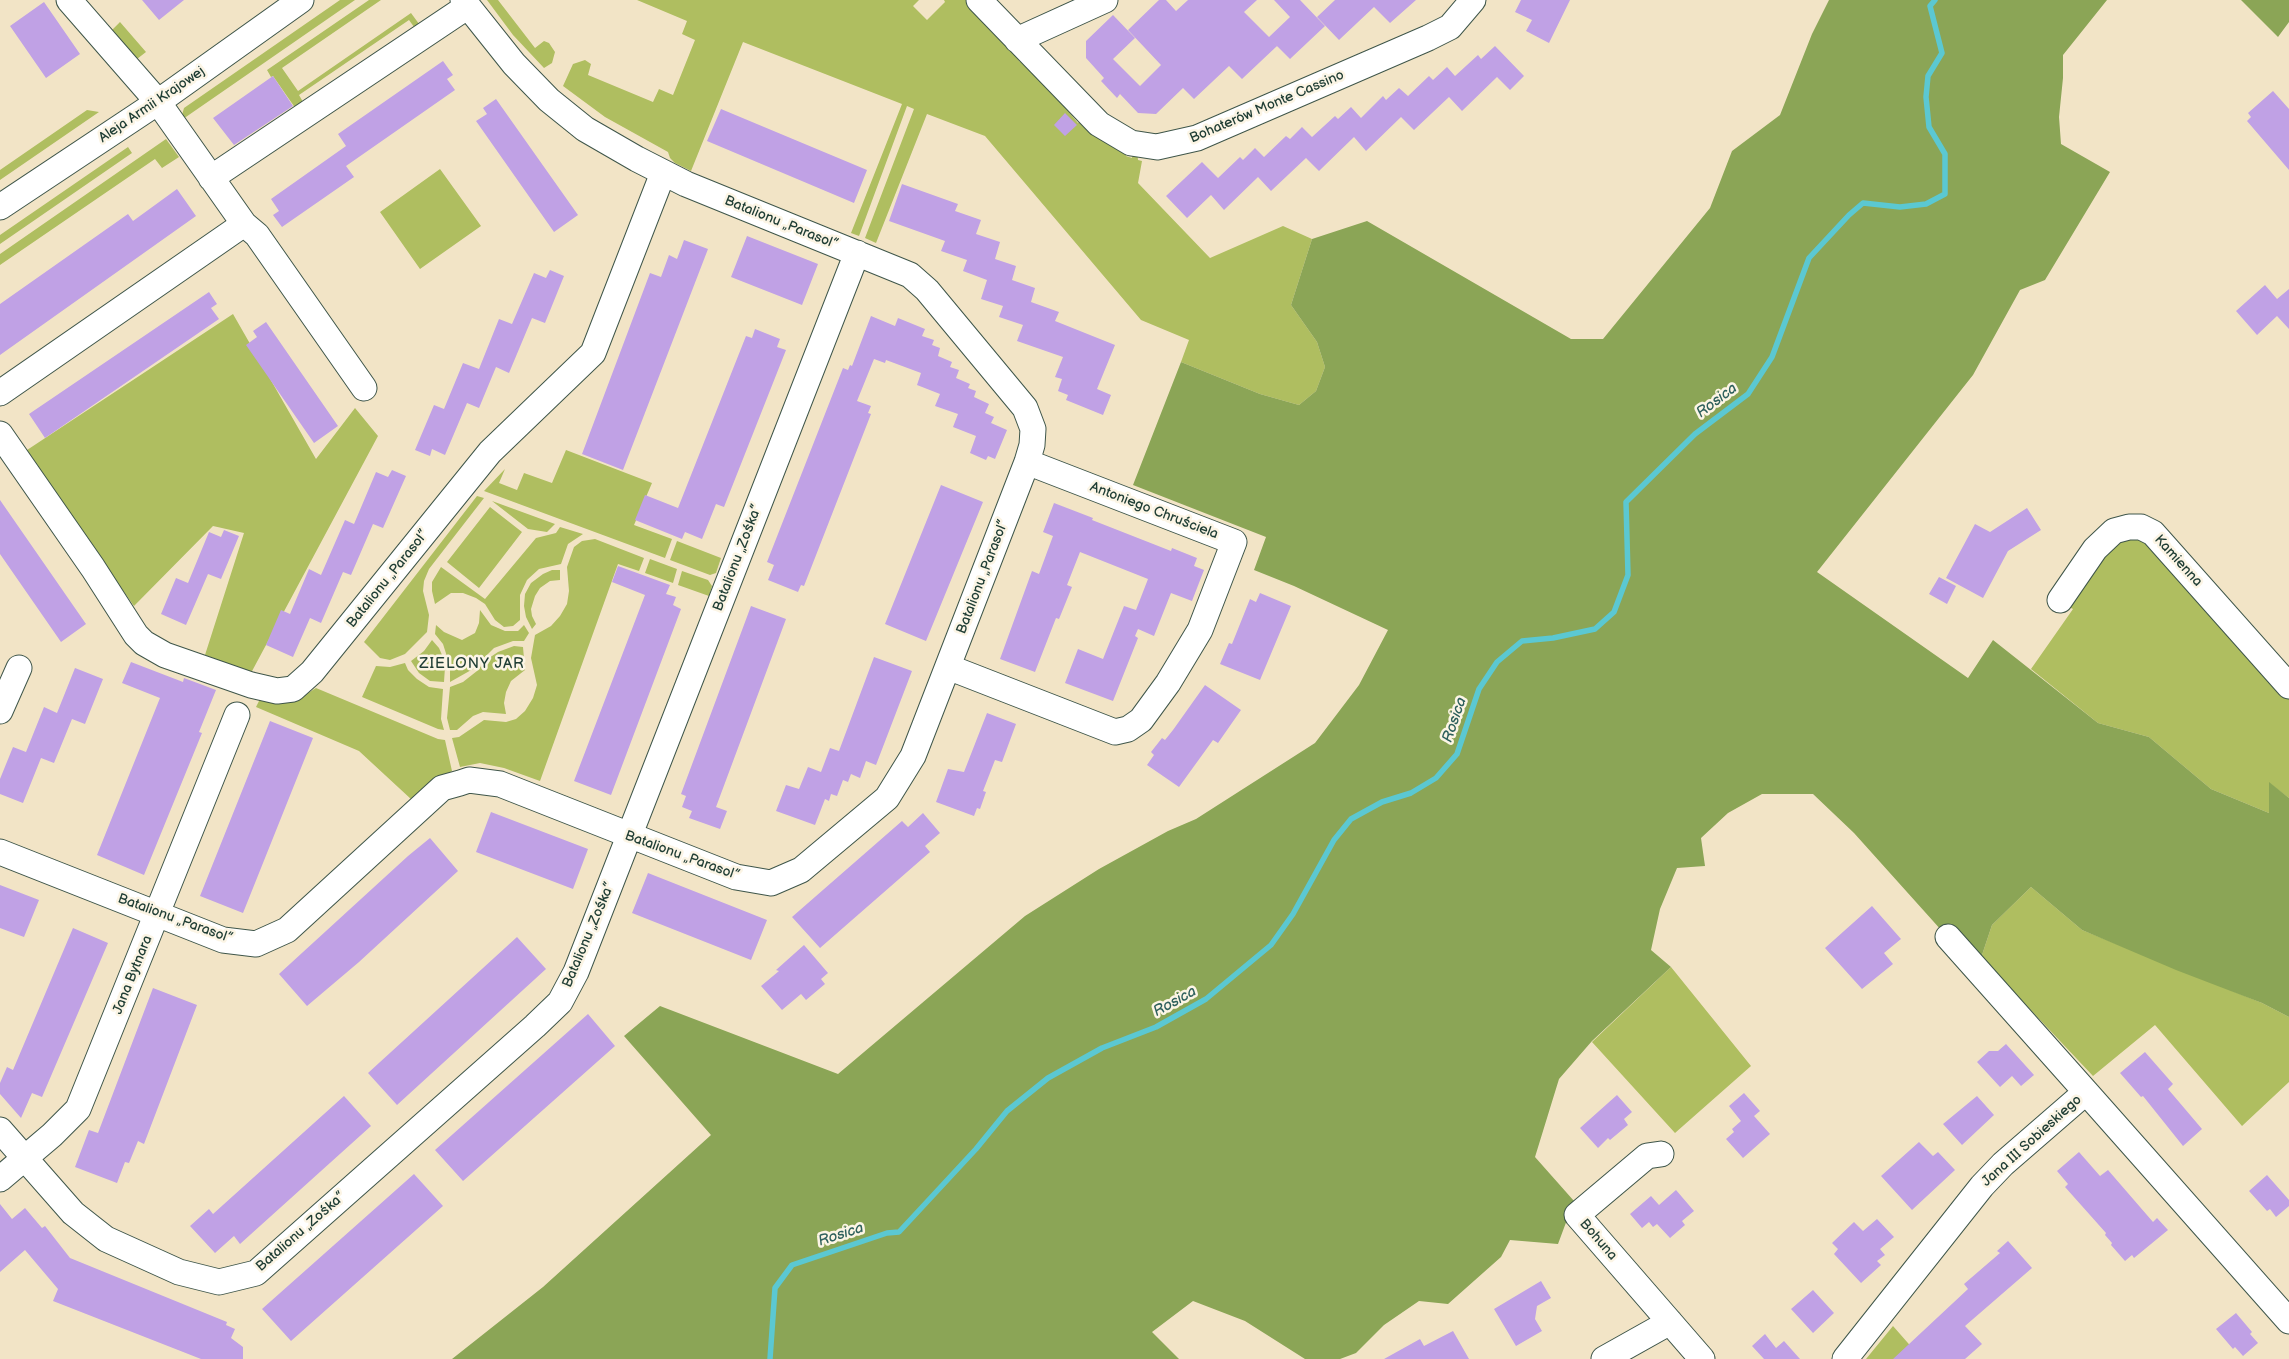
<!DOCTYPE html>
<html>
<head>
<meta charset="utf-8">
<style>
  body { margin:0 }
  canvas { display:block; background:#f2e4c6 }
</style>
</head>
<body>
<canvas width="2289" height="1359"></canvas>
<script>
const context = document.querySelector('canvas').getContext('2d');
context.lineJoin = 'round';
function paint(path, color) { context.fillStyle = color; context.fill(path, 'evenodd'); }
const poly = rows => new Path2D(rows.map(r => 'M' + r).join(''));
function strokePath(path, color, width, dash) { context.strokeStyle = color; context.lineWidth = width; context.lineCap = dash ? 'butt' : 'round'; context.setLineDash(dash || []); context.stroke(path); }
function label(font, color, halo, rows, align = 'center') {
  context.font = font + ' "Balsamiq Sans",sans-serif'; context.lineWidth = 5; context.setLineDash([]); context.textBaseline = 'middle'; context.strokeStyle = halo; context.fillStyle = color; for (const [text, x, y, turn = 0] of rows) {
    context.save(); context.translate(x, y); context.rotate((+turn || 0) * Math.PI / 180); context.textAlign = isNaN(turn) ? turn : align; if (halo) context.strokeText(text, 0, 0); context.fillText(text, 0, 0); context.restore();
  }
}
const green = poly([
  [340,0,355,0,183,119,182,115,184,108],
  [369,0,381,0,282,68,298,91,411,13,422,28,417,31,409,20,299,95,306,107,298,112,273,76,271,77,267,70],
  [487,0,498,0,535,48,544,41,549,43,555,52,552,63,544,68,513,35],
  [637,0,919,0,913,6,927,20,945,2,944,0,968,0,1022,56,1016,57,1020,62,1027,61,1071,107,1068,111,1078,123,1083,119,1127,148,1126,156,1132,158,1133,151,1137,152,1138,160,1142,161,1138,183,1210,258,1283,226,1312,239,1291,305,1317,342,1325,367,1316,391,1299,405,1260,394,1181,362,1189,340,1141,320,985,136,927,114,876,243,865,238,914,109,907,106,859,236,851,233,902,104,743,42,691,171,675,163,670,158,668,152,605,117,563,86,573,64,585,60,591,64,588,75,653,102,659,89,673,95,695,40,682,34,687,21],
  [120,22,146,52,137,59,110,32],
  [87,110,99,112,0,180,0,170],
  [166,139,179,157,162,168,155,159,0,265,0,254],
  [128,147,132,153,0,244,0,235],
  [440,169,481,226,420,269,380,212],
  [233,314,316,459,355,408,378,436,251,673,205,655,244,533,213,526,134,606,24,452],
  [566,450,652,483,634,525,672,539,665,558,484,491,505,469,499,483,517,490,524,473,552,483],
  [477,496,484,498,429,569,424,581,423,591,429,615,427,632,405,654,390,660,380,658,364,642],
  [492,501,555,524,547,532,528,529],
  [490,507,522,532,479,588,447,562],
  [560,527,583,534,568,544,561,564,539,569,527,580,520,595,520,620,513,626,504,627,495,620,485,604,476,598,463,593,451,593,435,604,432,591,432,582,441,567,485,599,536,538,556,533],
  [2144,534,2289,694,2289,798,2269,783,2269,813,2211,789,2149,737,2098,723,2031,669,2073,609,2069,607,2111,545],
  [595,539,644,558,639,571,618,564,540,781,504,768,480,763,460,767,452,738,459,737,484,720,506,722,516,719,525,711,533,698,537,685,531,658,535,635,551,626,560,616,567,604,569,591,567,567,574,547,582,541],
  [677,541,721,558,716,573,710,575,670,560],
  [650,559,677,569,673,583,645,573],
  [552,570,560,570,560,580,550,581,540,588,535,596,531,609,532,616,536,624,532,629,526,617,524,606,525,594,531,583,543,574],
  [682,571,708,580,712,586,709,596,678,585],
  [480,610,491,625,505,631,518,631,524,625,529,633,524,641,513,641,494,648,473,669,450,682,450,666,443,644,435,634,436,625,444,632,462,640,475,633,479,623],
  [432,640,439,648,442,655,445,667,444,682,430,681,419,673,411,661,424,651],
  [514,646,523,647,525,670,511,681,506,692,504,703,506,714,483,712,473,716,457,730,450,730,447,718,450,687,463,682,477,671,486,660,498,652],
  [405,663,408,670,417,679,429,687,443,689,441,719,444,730,438,729,362,697,376,666,390,667],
  [316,688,438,739,445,740,452,771,439,778,412,800,359,751,256,707,260,699,294,702],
  [2031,887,2082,930,2262,1003,2289,1017,2289,1082,2242,1126,2155,1025,2093,1076,1994,971,1977,970,1992,925],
  [1671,967,1751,1066,1675,1133,1592,1042],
  [1893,1326,1922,1359,1866,1359]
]);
const forest = poly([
  [1829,0,2107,0,2063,55,2063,78,2059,117,2061,144,2110,172,2045,280,2020,290,1973,375,1817,572,1968,678,1993,640,2098,723,2149,737,2211,789,2269,813,2269,782,2289,798,2289,1017,2262,1003,2176,970,2082,930,2031,887,1992,925,1977,970,1854,833,1813,794,1762,794,1728,813,1701,838,1705,866,1677,868,1660,909,1651,950,1671,967,1592,1041,1559,1079,1535,1157,1574,1201,1558,1244,1510,1240,1501,1257,1448,1304,1419,1301,1384,1325,1356,1353,1340,1359,1305,1359,1245,1321,1193,1301,1152,1332,1179,1359,452,1359,543,1287,711,1135,624,1036,660,1006,838,1074,1025,916,1099,869,1168,831,1196,819,1315,743,1359,685,1388,630,1294,586,1254,570,1266,537,1133,485,1181,362,1260,394,1299,405,1316,391,1325,367,1317,342,1291,305,1312,239,1367,221,1571,339,1603,339,1710,208,1732,151,1780,115,1812,34],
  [2241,0,2289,0,2289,22,2278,37]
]);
const stream = poly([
  [770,1359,775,1288,792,1265,887,1233,899,1232,976,1149,1007,1111,1048,1078,1102,1048,1156,1027,1206,999,1271,945,1293,914,1334,840,1351,819,1382,802,1411,793,1436,778,1457,754,1479,689,1497,662,1522,641,1553,638,1595,629,1614,612,1628,575,1626,502,1695,434,1748,394,1772,357,1809,258,1849,215,1863,203,1900,207,1926,204,1945,194,1945,154,1929,127,1926,97,1928,76,1942,53,1930,6,1935,0]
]);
const building = poly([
  [142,0,184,0,159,20],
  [1159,0,1166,0,1176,11,1188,0,1257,0,1244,12,1269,37,1290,17,1274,0,1300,0,1325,26,1290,59,1272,41,1277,46,1242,79,1229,66,1194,99,1183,88,1156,114,1138,113,1120,94,1117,98,1101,81,1104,78,1086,58,1086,41,1113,15,1135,38,1113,59,1140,86,1161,65,1128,30],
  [1335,0,1416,0,1390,23,1374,7,1339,40,1317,17],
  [1521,0,1570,0,1549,43,1526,31,1532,20,1515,12],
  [44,2,80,54,46,78,10,26],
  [1495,46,1524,76,1510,90,1497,77,1462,111,1449,97,1414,130,1401,117,1366,151,1354,137,1319,171,1306,158,1271,191,1258,177,1224,210,1211,195,1187,218,1166,196,1202,162,1218,178,1240,157,1243,160,1255,148,1264,157,1286,136,1290,139,1302,127,1312,137,1335,116,1338,119,1351,107,1361,118,1383,96,1386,100,1399,88,1408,96,1429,76,1433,80,1447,67,1455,76,1478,55,1481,59],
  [443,61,453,75,447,79,455,90,346,166,354,177,282,227,273,215,279,211,271,199,346,146,338,134],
  [273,76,293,106,234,145,213,118],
  [2273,91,2289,109,2289,170,2247,121,2251,117,2248,113],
  [496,99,578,215,554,232,476,121,487,114,483,108],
  [721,109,867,170,854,203,707,141],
  [1065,113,1077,125,1065,136,1054,125],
  [902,184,958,204,955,211,981,220,976,234,1000,242,995,259,1016,266,1012,280,1035,288,1031,302,1059,312,1055,321,1115,345,1097,389,1111,395,1103,415,1066,400,1068,395,1058,391,1062,379,1055,377,1063,357,1017,341,1023,325,999,317,1003,306,981,299,987,280,963,271,967,260,941,251,945,241,889,221],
  [177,189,196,216,0,355,0,304,128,214,133,221],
  [747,236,818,264,802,305,731,277],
  [684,240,708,249,623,470,582,454,650,273,661,277,669,255,677,259],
  [550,270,564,276,545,323,532,318,509,373,496,367,479,408,467,403,445,455,432,449,430,456,415,450,434,405,444,409,463,363,479,369,499,319,512,324,534,273,546,278],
  [2265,285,2277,299,2289,289,2289,329,2277,316,2257,335,2236,311],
  [209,292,217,304,211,308,219,319,45,438,29,414],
  [871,316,895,326,898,318,925,329,922,336,934,340,932,345,940,348,938,356,952,362,950,367,959,370,956,378,970,384,968,388,976,391,974,397,989,404,985,413,994,417,991,423,1007,430,995,459,988,456,986,460,970,453,976,436,953,427,958,414,935,406,940,394,917,385,921,373,886,360,885,363,874,359,857,401,871,406,868,413,871,414,804,586,801,585,798,592,768,580,774,565,767,562,843,368,848,370,850,365,852,366],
  [266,322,338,426,314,443,246,345,257,337,253,331],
  [755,329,780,339,777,347,786,350,724,507,716,504,702,539,685,532,682,539,635,520,645,495,678,508,746,336,752,338],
  [392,470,406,476,383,528,373,524,351,575,343,572,321,623,310,618,293,657,266,645,281,610,290,614,309,569,321,575,345,520,354,524,376,472,388,477],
  [941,485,983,502,926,641,885,624],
  [0,500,86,624,61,642,0,554],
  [1054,503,1093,518,1092,520,1171,551,1172,548,1197,558,1194,566,1204,570,1192,601,1171,593,1154,636,1138,629,1135,636,1138,638,1113,701,1065,683,1078,649,1103,659,1124,606,1136,610,1148,579,1080,552,1067,585,1072,587,1059,619,1056,618,1035,672,1000,659,1032,571,1039,574,1053,536,1043,532],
  [2027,508,2041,530,2008,551,1983,598,1946,578,1975,524,1990,532],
  [224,530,239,536,221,579,208,574,186,625,161,614,176,578,188,583,209,532,221,537],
  [618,566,670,585,666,594,676,597,673,605,681,609,611,795,574,781,645,595,612,582],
  [1939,577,1956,586,1947,604,1929,594],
  [1260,593,1291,606,1260,680,1220,664,1229,643,1232,644,1250,599,1256,602],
  [751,606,786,619,716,807,727,811,720,829,689,818,692,811,682,807,686,796,681,794],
  [874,657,912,671,876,765,866,761,860,778,851,774,848,782,843,780,837,796,831,794,829,801,825,799,815,825,776,811,786,785,799,789,808,767,821,772,830,748,839,751],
  [131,662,183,682,184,678,216,690,199,732,202,733,144,875,97,855,160,698,122,683],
  [75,668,103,679,85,724,72,719,54,763,41,758,23,803,0,794,0,779,13,747,26,752,44,707,57,713],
  [1205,685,1241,710,1218,743,1213,740,1179,787,1147,765,1154,755,1151,752,1162,738,1165,740,1173,730],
  [987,713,1016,724,1002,762,995,760,983,791,986,792,980,809,977,808,974,816,936,802,948,769,964,772],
  [270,721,313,738,243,913,200,896],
  [491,812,588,849,573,889,476,852],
  [923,813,940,833,925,846,930,852,820,948,792,917,902,821,908,827],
  [430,838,458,871,359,962,307,1006,279,974,408,856],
  [648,873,767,920,751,960,632,913],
  [0,885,39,900,24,937,0,928],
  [1872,906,1901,939,1884,953,1893,964,1862,989,1825,948],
  [73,928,108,943,42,1097,32,1093,21,1118,0,1094,0,1083,7,1067,13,1070],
  [517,937,546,969,397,1105,368,1073],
  [804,945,828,973,821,979,825,984,806,1000,801,994,782,1010,761,986,779,971,776,970],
  [153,988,197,1005,144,1144,138,1141,129,1163,125,1162,117,1183,75,1167,89,1130,98,1133],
  [588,1014,615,1046,463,1181,435,1150],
  [2006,1044,2034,1075,2021,1086,2012,1076,2000,1087,1977,1062,1989,1051,1998,1051],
  [2145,1052,2173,1084,2168,1089,2202,1129,2183,1146,2143,1096,2141,1097,2120,1073],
  [1744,1093,1760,1111,1754,1116,1770,1134,1743,1158,1726,1139,1734,1132,1732,1129,1741,1121,1729,1106],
  [1617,1095,1632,1112,1624,1119,1628,1125,1610,1140,1608,1138,1598,1148,1580,1128],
  [344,1096,371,1126,240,1244,234,1236,215,1253,190,1226,209,1209,213,1214],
  [1977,1096,1994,1115,1962,1145,1943,1124],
  [1919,1142,1933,1156,1938,1152,1955,1170,1912,1210,1881,1176],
  [2079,1152,2100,1176,2108,1170,2153,1222,2157,1218,2168,1230,2134,1258,2132,1255,2125,1261,2111,1245,2112,1243,2105,1235,2106,1233,2065,1187,2068,1184,2057,1171],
  [414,1174,443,1206,291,1341,262,1309],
  [2267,1175,2289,1200,2289,1206,2276,1217,2270,1209,2267,1211,2249,1191],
  [1676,1190,1694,1211,1682,1221,1685,1225,1670,1238,1657,1224,1653,1227,1649,1222,1642,1228,1630,1214,1651,1196,1659,1205],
  [0,1204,12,1219,25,1208,42,1228,45,1226,70,1258,227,1322,226,1325,235,1329,231,1338,243,1347,243,1359,201,1359,53,1301,58,1289,25,1250,0,1272],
  [1877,1219,1894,1237,1880,1249,1885,1255,1877,1261,1881,1265,1861,1283,1834,1254,1838,1249,1832,1243,1854,1222,1863,1231],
  [2008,1241,2032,1268,1965,1326,1982,1344,1965,1359,1893,1359,1968,1289,1964,1284,2000,1253,1997,1251],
  [1541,1281,1551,1298,1537,1306,1535,1319,1542,1331,1516,1346,1494,1309],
  [1813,1290,1834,1313,1813,1333,1791,1309],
  [2236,1313,2252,1332,2250,1334,2258,1343,2243,1356,2235,1347,2233,1349,2216,1329],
  [1453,1331,1469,1359,1384,1359,1420,1339,1424,1346],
  [1765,1334,1776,1348,1784,1341,1800,1359,1764,1359,1752,1346]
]);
const minor = poly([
  [69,0,158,102,244,224,257,235,364,388],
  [979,0,1099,124,1131,143,1157,147,1197,138,1428,38,1450,27,1473,0],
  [1017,40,1105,0],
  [211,178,468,6],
  [0,207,158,102,301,0],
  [0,393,244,224],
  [0,434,93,568,136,635,144,643,165,655,251,685,277,691,293,689,312,672,490,452,593,353,663,173],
  [2060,600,2095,549,2114,531,2129,527,2141,527,2153,533,2289,686],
  [948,667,1115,732,1128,729,1141,720,1168,683,1200,630,1234,542,1027,462],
  [0,711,19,668],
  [0,852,223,940,256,944,287,930,442,788,460,783,469,780,500,784,736,877,771,883,801,870,887,798,913,756,1027,462,1032,445,1033,429,1025,408,927,290,910,275,686,184,637,159,585,129,549,100,514,64,463,0],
  [1948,937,2086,1092],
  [0,1130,73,1213,106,1239,179,1272,219,1282,256,1273,535,1026,560,1002,576,972,857,253],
  [1661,1154,1647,1156,1577,1215,1702,1359],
  [0,1179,52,1135,78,1109,237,715],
  [1604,1359,1670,1322],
  [1845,1359,1982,1186,2003,1164,2086,1092,2289,1321]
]);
const streetNames = [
  ["Aleja Armii Krajowej",152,105,-34],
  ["Bohaterów Monte Cassino",1267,107,-23],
  ["Batalionu „Parasol”",781,223,22],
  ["Antoniego Chruściela",1154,511,21],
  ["Batalionu „Zośka”",738,558,-69],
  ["Kamienna",2178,561,48],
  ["Batalionu „Parasol”",983,577,-69],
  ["Batalionu „Parasol”",388,579,-51],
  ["Batalionu „Parasol”",682,856,20],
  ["Batalionu „Parasol”",175,919,20],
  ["Batalionu „Zośka”",589,935,-67],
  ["Jana Bytnara",133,975,-68],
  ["Jana III Sobieskiego",2032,1141,-42],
  ["Batalionu „Zośka”",301,1232,-41],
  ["Bohuna",1598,1240,49]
];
const waterNames = [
  ["Rosica",1717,401,-37],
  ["Rosica",1455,720,-71],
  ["Rosica",1175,1002,-29],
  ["Rosica",841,1235,-18]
];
const neighbourhoodNames = [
  ["ZIELONY JAR",472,664]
];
paint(green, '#afbe60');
paint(forest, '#8ba556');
strokePath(stream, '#5bc8d2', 5.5);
paint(building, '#c0a1e5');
strokePath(minor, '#3f564a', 27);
strokePath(minor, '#fff', 25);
label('14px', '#1f3d34', '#fcf5e5', streetNames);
label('italic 15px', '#2e605c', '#fcf5e5', waterNames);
context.letterSpacing = '1px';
label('15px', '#1f3d34', '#fcf5e5', neighbourhoodNames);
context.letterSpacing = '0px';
</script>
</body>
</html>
